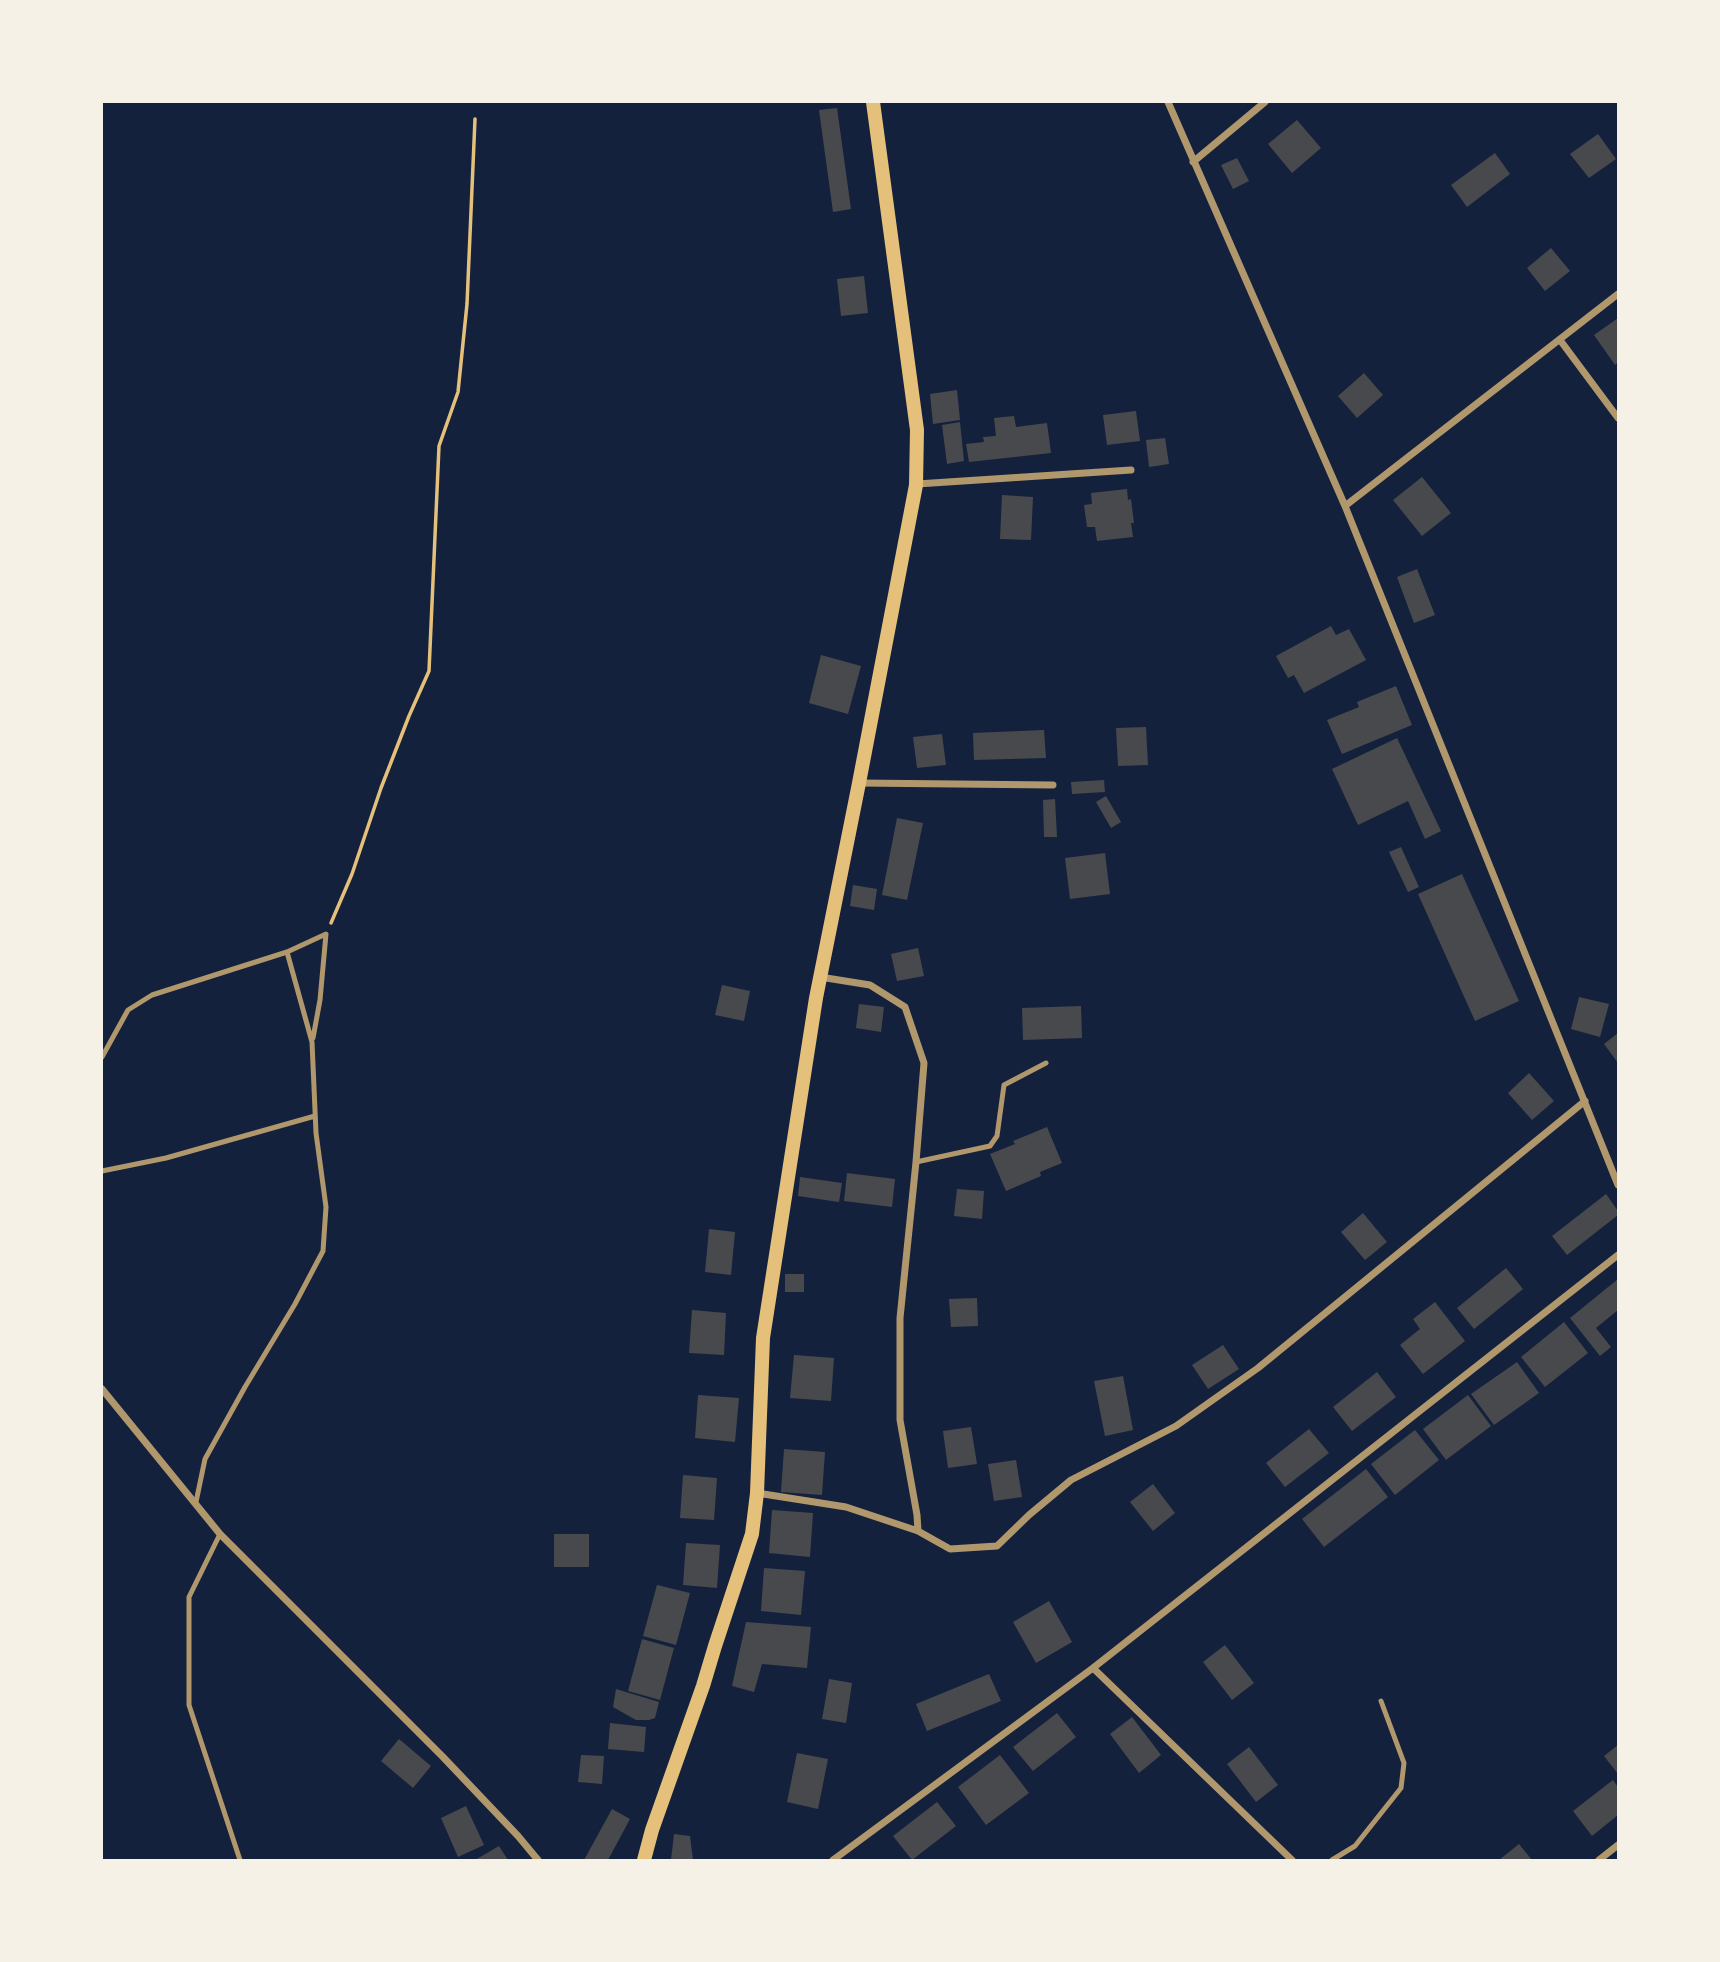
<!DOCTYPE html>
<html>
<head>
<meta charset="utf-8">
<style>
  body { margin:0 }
  #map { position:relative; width:1720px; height:1962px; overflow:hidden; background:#14213d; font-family:"Public Sans",sans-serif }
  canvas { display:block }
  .frame { position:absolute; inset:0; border:103px solid #f6f1e7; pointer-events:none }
</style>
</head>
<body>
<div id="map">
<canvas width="1720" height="1962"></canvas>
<div class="frame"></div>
</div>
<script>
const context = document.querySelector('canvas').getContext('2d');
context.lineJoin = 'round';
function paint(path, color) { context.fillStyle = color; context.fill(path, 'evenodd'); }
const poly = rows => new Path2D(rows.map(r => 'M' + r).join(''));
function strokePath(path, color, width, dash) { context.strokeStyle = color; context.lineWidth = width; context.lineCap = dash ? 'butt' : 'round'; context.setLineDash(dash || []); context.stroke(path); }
const building = poly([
  [837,108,851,209,833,212,819,110],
  [1297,120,1321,148,1292,173,1268,144],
  [1598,134,1616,159,1589,178,1570,154],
  [1495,153,1510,174,1467,207,1451,185],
  [1237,158,1249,181,1233,189,1221,165],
  [1551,248,1570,271,1545,291,1527,268],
  [864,276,868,313,841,316,837,279],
  [1618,318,1618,362,1615,365,1594,335],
  [1364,373,1383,395,1357,418,1338,396],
  [957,390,960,420,933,424,930,394],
  [1136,411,1140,441,1107,445,1103,415],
  [1014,416,1016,427,1047,423,1051,453,969,462,966,444,984,442,983,437,996,436,994,418],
  [960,422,964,461,947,464,942,425],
  [1165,438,1169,464,1149,467,1146,440],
  [1422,477,1451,513,1422,536,1393,500],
  [1127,489,1128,500,1131,499,1134,523,1131,523,1133,537,1097,541,1095,527,1087,527,1084,505,1092,504,1091,493],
  [1002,495,1033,497,1031,540,1000,539],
  [1417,569,1435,615,1414,623,1397,577],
  [1331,626,1336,635,1349,629,1366,660,1304,693,1294,675,1288,678,1276,656],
  [821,655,861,666,848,714,809,703],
  [1396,686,1412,725,1342,754,1327,720,1359,707,1357,702],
  [1146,727,1148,765,1118,766,1116,728],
  [1044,730,1046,758,974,760,973,733],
  [942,734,946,765,917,768,913,737],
  [1397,738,1441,831,1425,839,1408,801,1358,825,1332,769],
  [1104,780,1105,792,1072,794,1071,782],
  [1106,796,1121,822,1111,828,1096,802],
  [1055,799,1057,837,1044,837,1043,800],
  [897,818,923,823,907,900,882,895],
  [1401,847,1419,887,1408,892,1389,852],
  [1105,853,1110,894,1070,899,1065,858],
  [1462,874,1519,1001,1475,1021,1418,894],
  [853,885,877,889,874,910,850,906],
  [918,948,924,976,897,981,891,954],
  [722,985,750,991,744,1021,715,1015],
  [1579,997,1609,1004,1600,1037,1571,1029],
  [859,1004,884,1007,881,1032,856,1028],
  [1081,1006,1082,1038,1023,1040,1022,1008],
  [1618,1033,1618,1063,1604,1044],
  [1529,1073,1554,1101,1532,1120,1508,1093],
  [1047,1127,1062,1163,1040,1172,1041,1176,1006,1191,990,1154,1015,1144,1013,1141],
  [847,1173,895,1179,892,1207,844,1201],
  [800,1177,842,1183,839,1202,798,1196],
  [957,1189,984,1191,982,1219,954,1216],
  [1606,1194,1618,1211,1618,1215,1567,1255,1552,1236],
  [1363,1213,1387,1242,1365,1260,1341,1232],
  [709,1229,735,1232,731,1275,705,1272],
  [1506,1268,1523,1289,1474,1329,1457,1308],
  [785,1274,804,1274,804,1292,785,1292],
  [1618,1279,1618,1310,1596,1328,1611,1347,1600,1356,1570,1318],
  [977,1298,978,1326,951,1327,949,1299],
  [1435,1302,1465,1341,1423,1374,1400,1345,1420,1329,1413,1319],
  [692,1310,726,1313,724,1355,689,1353],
  [1564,1322,1588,1353,1545,1387,1521,1357],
  [1223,1345,1239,1369,1208,1389,1192,1365],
  [794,1355,834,1358,831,1401,790,1398],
  [1517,1362,1539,1393,1494,1425,1471,1394],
  [1377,1372,1396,1397,1352,1431,1333,1407],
  [1123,1376,1133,1430,1105,1436,1094,1381],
  [698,1395,739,1398,735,1442,695,1438],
  [1468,1395,1491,1426,1446,1460,1423,1429],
  [971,1427,977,1464,948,1468,943,1431],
  [1309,1429,1329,1453,1285,1487,1266,1463],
  [1415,1430,1439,1460,1395,1495,1371,1464],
  [784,1449,825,1452,822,1495,781,1492],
  [1016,1460,1022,1497,994,1501,988,1464],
  [1366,1469,1388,1497,1324,1547,1302,1519],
  [683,1475,717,1478,714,1520,680,1518],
  [1153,1484,1175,1513,1153,1531,1130,1502],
  [772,1510,813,1513,810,1557,769,1553],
  [554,1534,589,1534,589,1567,554,1567],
  [686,1543,720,1545,717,1588,683,1585],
  [764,1568,805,1571,801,1615,761,1611],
  [657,1585,690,1593,676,1645,643,1636],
  [1049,1601,1072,1642,1036,1663,1013,1622],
  [746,1622,811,1627,807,1668,762,1664,754,1692,732,1686],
  [642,1639,674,1648,660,1700,628,1691],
  [1225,1645,1254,1683,1232,1700,1203,1662],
  [989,1674,1001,1701,927,1731,916,1704],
  [829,1679,852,1683,846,1723,822,1719],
  [616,1689,659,1702,655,1718,649,1720,636,1720,613,1707],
  [1057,1713,1076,1737,1033,1771,1013,1747],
  [1132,1717,1161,1755,1139,1773,1110,1734],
  [610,1723,646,1727,644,1752,608,1749],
  [399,1739,431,1766,413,1788,381,1761],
  [1618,1745,1618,1774,1604,1756],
  [1249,1747,1278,1785,1256,1802,1227,1764],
  [797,1753,828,1759,818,1809,787,1802],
  [581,1755,604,1756,602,1784,578,1782],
  [1000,1755,1029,1793,986,1825,958,1787],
  [1613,1780,1618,1787,1618,1815,1592,1836,1573,1811],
  [937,1802,956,1826,912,1860,893,1836],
  [466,1806,484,1845,458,1857,441,1818],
  [612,1809,630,1819,608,1860,584,1860],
  [674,1834,690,1836,693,1860,671,1860],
  [1519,1844,1532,1860,1499,1860],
  [499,1846,508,1860,475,1860]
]);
const path = poly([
  [331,923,352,874,381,788,409,716,429,671,439,446,458,392,467,304,475,119]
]);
const service = poly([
  [102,1057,128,1010,152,995,287,952,326,934,320,1000,313,1038],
  [916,1162,990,1146,997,1136,1004,1085,1046,1063],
  [102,1171,166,1158,315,1116],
  [196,1502,205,1459,245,1387,295,1304,323,1251,326,1207,316,1133,312,1042,287,952],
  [220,1534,189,1597,189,1705,240,1860],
  [1332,1860,1355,1846,1401,1788,1404,1763,1381,1701]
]);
const minor = poly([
  [1168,102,1345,506,1618,1185],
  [1193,162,1265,102],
  [1560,340,1618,418],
  [917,484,1131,470],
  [1345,506,1618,294],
  [859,783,1053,785],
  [820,977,870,985,905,1007,924,1063,916,1162,900,1318,900,1420,917,1515,918,1531],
  [102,1389,220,1534,443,1757,518,1836,538,1860],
  [757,1493,846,1507,918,1531,950,1549,997,1546,1029,1515,1071,1480,1176,1426,1258,1368,1585,1101],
  [1093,1668,1292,1860],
  [833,1860,1093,1668,1618,1255],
  [1599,1860,1618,1845]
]);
const secondary = poly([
  [644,1860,652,1830,703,1686,715,1646,752,1534,757,1493,763,1338,816,998,859,783,916,485,917,430,873,102]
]);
paint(building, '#48494c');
strokePath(path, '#e5c07b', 3.5);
strokePath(service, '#b1986c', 5);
strokePath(minor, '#b1986c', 7);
strokePath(secondary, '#e5c07b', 14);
</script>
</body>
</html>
